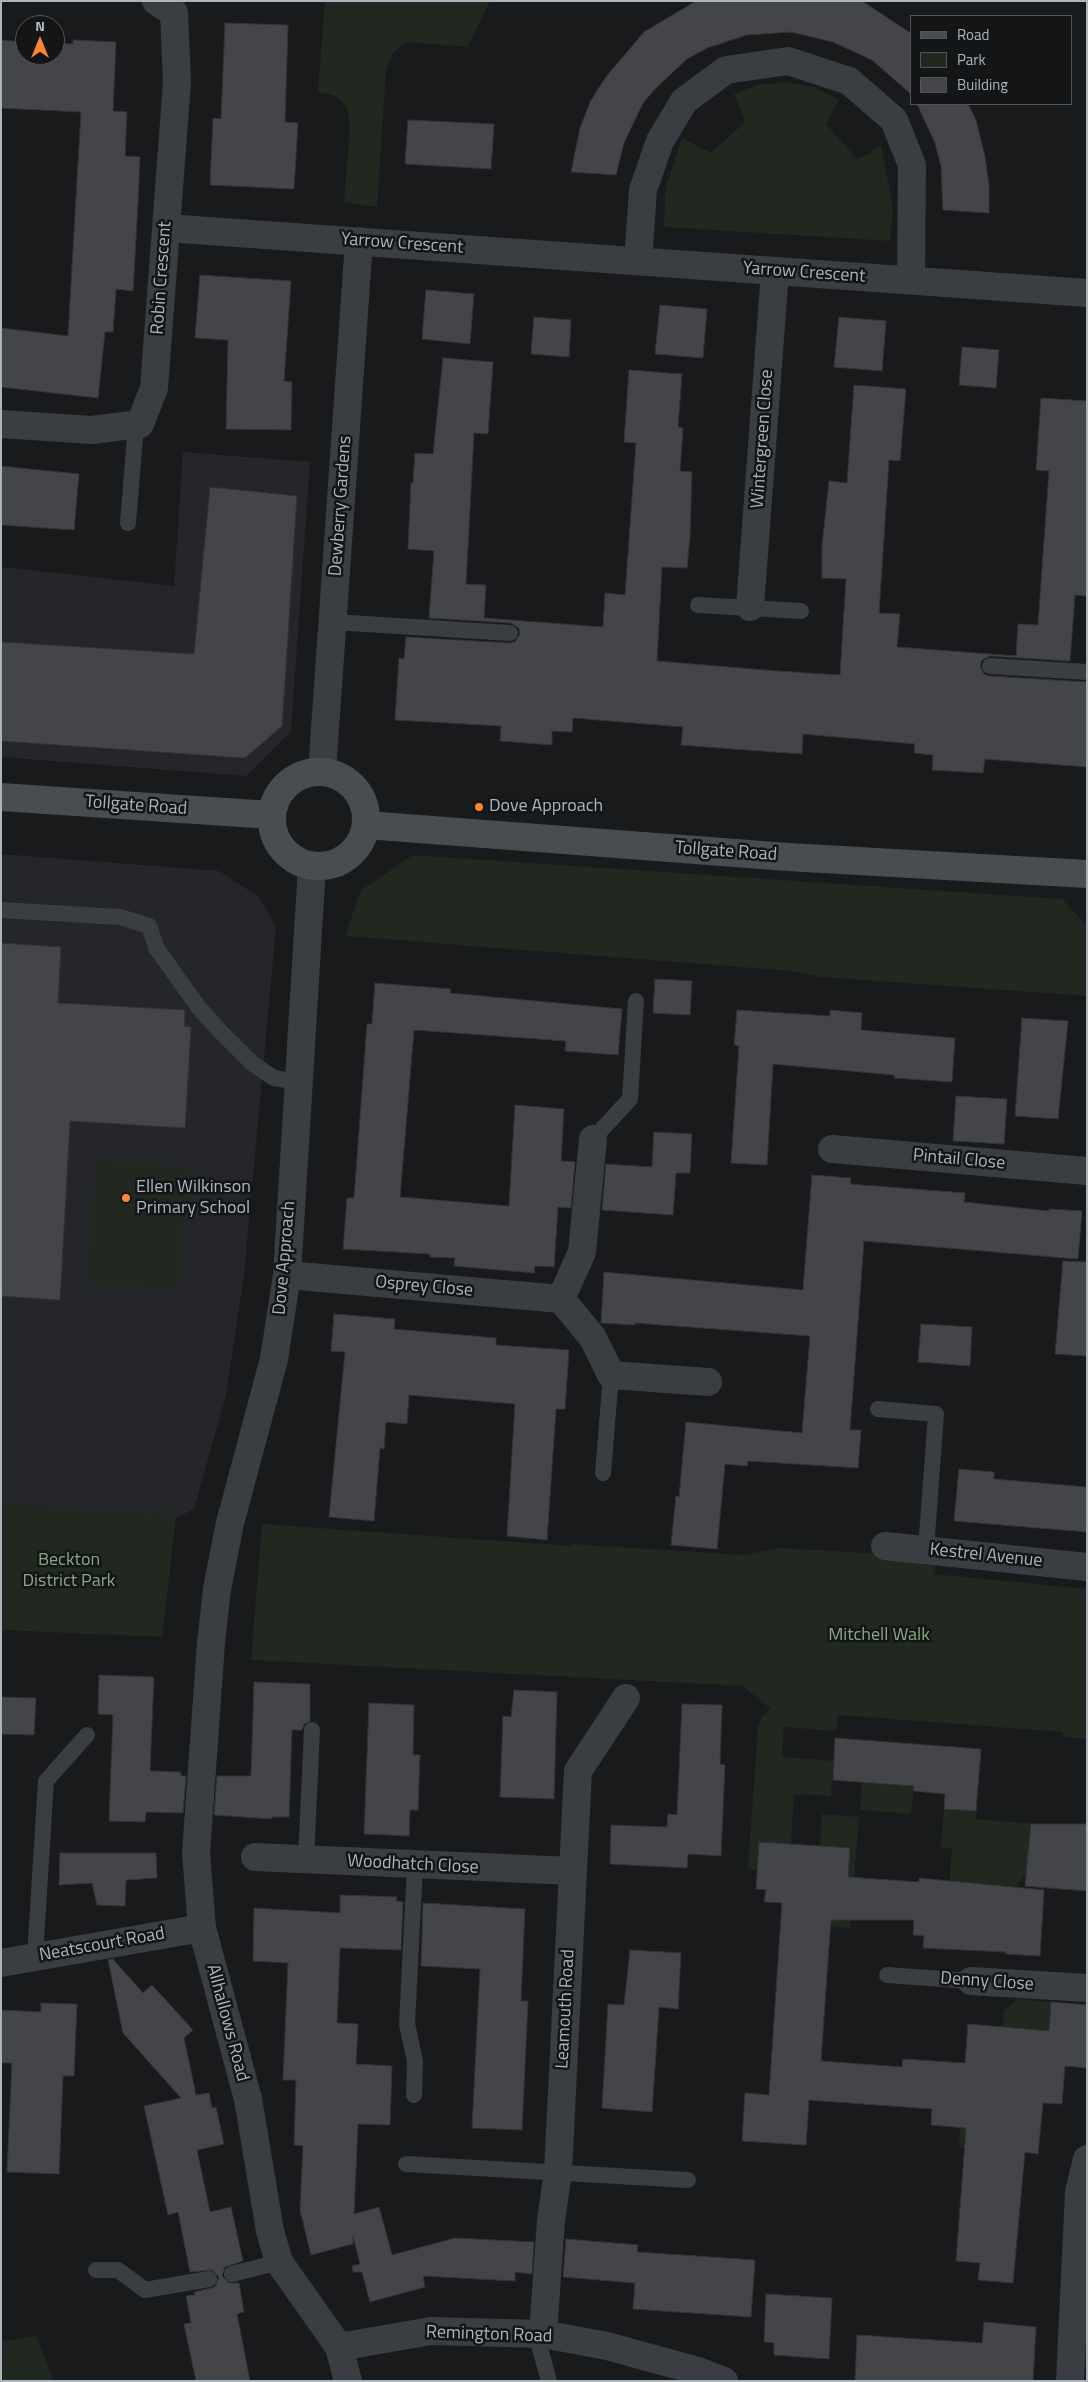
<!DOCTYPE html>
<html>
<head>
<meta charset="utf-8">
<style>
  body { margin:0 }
  #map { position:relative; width:1088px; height:2382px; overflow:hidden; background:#191a1c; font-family:"Titillium Web",sans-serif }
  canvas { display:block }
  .frame { position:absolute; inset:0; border:2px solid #abb5bd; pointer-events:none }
  .legend { position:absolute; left:910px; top:15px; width:162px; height:90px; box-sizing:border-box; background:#141517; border:1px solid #505559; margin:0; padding:6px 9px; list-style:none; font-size:15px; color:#abb5bd }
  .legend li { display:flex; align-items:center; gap:10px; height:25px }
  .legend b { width:25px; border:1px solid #505559 }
  .north { position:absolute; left:15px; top:15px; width:50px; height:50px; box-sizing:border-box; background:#141517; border:1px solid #505559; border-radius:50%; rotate:0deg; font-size:14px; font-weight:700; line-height:20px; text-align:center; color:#abb5bd }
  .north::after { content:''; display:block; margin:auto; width:18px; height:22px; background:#ff852f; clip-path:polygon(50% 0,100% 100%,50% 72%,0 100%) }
</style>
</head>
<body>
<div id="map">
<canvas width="1088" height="2382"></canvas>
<div class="frame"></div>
<ul class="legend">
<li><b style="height:6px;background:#484d52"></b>Road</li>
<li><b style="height:14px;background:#20281f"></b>Park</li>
<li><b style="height:14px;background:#434549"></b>Building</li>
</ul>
<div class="north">N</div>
</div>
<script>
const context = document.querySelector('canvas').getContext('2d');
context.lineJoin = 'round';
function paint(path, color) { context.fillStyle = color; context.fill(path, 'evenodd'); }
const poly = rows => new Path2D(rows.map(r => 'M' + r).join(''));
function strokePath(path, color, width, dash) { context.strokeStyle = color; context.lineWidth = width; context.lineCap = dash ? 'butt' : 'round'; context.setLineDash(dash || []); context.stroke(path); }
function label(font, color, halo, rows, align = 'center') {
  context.font = font + ' "Titillium Web",sans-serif'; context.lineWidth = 5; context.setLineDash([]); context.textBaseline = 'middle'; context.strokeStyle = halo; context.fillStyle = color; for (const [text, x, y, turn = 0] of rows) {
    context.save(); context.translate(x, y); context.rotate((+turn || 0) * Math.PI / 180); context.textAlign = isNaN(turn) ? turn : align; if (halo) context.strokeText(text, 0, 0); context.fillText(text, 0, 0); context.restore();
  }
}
const built = poly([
  [183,452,310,462,291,731,246,776,1,757,1,567,174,586],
  [1,854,219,871,259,897,276,927,244,1275,226,1395,194,1509,176,1518,1,1504]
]);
const green = poly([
  [325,1,490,1,468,47,406,42,393,53,386,70,377,207,344,202,350,126,347,107,334,95,318,92],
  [786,82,817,88,839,100,826,124,858,160,881,145,893,207,890,241,664,227,665,190,682,138,711,153,745,122,734,94,759,85],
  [413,855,1062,899,1087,925,1087,996,821,977,791,971,345,936,361,890],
  [96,1160,187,1167,178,1289,87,1283],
  [1,1504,176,1518,162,1637,1,1630],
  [262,1524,571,1546,572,1544,744,1555,779,1548,936,1557,934,1574,1087,1589,1087,1739,1063,1737,1063,1732,838,1715,836,1731,784,1727,782,1757,834,1761,831,1796,794,1794,791,1844,759,1842,757,1870,748,1869,758,1726,762,1716,771,1709,743,1686,251,1660],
  [863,1770,915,1774,911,1814,860,1810],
  [972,1796,977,1797,976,1819,1049,1825,1043,1897,1041,1897,1041,1883,1034,1876,1024,1875,1018,1882,1016,1895,1010,1895,1010,1886,996,1885,980,1884,949,1888,952,1849,941,1847,944,1809,971,1811],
  [822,1814,859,1817,850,1928,814,1925,847,1898,850,1849,820,1846],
  [1017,1999,1051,2002,1046,2065,965,2148,959,2148,962,2097,999,2062,1004,2011],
  [37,2336,53,2381,1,2381,1,2341]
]);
const building = poly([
  [696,1,862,1,912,34,912,95,872,60,833,42,791,32,747,35,707,48,687,59,656,88,643,103,624,143,616,175,571,172,580,128,590,102,605,78,644,32,696,1],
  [225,23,288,25,285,122,298,123,294,189,210,185,213,118,221,119,225,23],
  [1,40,25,42,25,55,55,55,55,43,73,44,73,40,116,42,113,111,127,112,125,156,140,157,138,203,133,291,116,289,113,332,105,332,98,398,1,387,1,328,68,336,81,112,1,108,1,40],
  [917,104,968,104,976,120,985,157,989,185,989,213,943,210,941,166,935,143,917,104],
  [408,120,494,124,491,169,405,164,408,120],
  [200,275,291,281,284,381,292,382,291,430,226,429,228,340,195,338,200,275],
  [426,290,474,294,470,344,422,339,426,290],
  [660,305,707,309,703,358,655,354,660,305],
  [534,317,571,320,569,357,531,354,534,317],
  [839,317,886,321,882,371,834,367,839,317],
  [962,347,999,350,996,388,959,385,962,347],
  [443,358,493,362,488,434,474,433,466,584,486,585,484,618,603,627,605,593,625,595,636,443,624,442,629,370,682,374,678,427,683,428,680,471,692,472,690,536,687,568,662,567,657,661,777,671,840,675,846,579,822,578,822,546,829,481,847,483,854,385,906,389,900,461,889,460,879,613,900,614,897,647,1016,656,1018,624,1038,625,1049,471,1036,470,1041,398,1087,401,1087,596,1075,595,1070,661,990,656,982,660,980,666,984,674,989,676,1087,682,1087,767,985,759,983,773,932,770,933,755,914,753,915,744,803,734,802,754,706,747,681,745,683,727,573,718,572,732,552,731,552,745,500,741,501,726,395,720,399,658,404,659,406,637,509,643,515,642,520,634,519,628,511,623,429,618,434,551,408,549,411,483,413,483,415,453,433,454,443,358],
  [1,466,79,474,74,530,1,525,1,466],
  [210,487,297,496,282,726,245,758,1,741,1,642,194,654,210,487],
  [1,943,61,947,58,1003,185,1010,184,1026,191,1027,185,1128,70,1121,60,1300,1,1296,1,943],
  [655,979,692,981,690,1015,653,1013,655,979],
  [375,983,451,989,450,993,622,1009,618,1055,565,1051,566,1041,414,1030,400,1197,509,1206,515,1105,564,1109,561,1161,575,1162,571,1208,558,1207,554,1267,535,1266,534,1273,454,1266,455,1258,430,1257,430,1254,343,1249,347,1198,354,1198,367,1024,372,1024,375,983],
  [737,1010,830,1016,830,1010,862,1013,861,1030,955,1038,952,1082,894,1078,894,1075,773,1064,767,1165,731,1163,739,1046,734,1045,737,1010],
  [1022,1018,1068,1021,1058,1119,1015,1116,1022,1018],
  [956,1096,1007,1099,1004,1144,953,1141,956,1096],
  [654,1132,692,1134,690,1173,676,1173,673,1215,602,1210,606,1164,652,1167,654,1132],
  [812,1175,851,1178,850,1184,965,1193,964,1202,1049,1211,1049,1209,1082,1211,1078,1259,864,1241,850,1430,861,1430,858,1468,748,1461,747,1466,725,1464,717,1549,671,1545,676,1496,679,1497,686,1422,802,1433,810,1336,635,1323,635,1325,601,1323,604,1272,803,1290,812,1175],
  [1063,1261,1087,1262,1087,1356,1055,1354,1063,1261],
  [334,1314,395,1319,394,1329,496,1338,496,1345,569,1350,565,1409,556,1409,547,1540,507,1536,515,1404,409,1395,407,1424,386,1422,384,1449,380,1448,374,1521,329,1517,345,1352,331,1351,334,1314],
  [921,1324,972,1327,970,1366,918,1362,921,1324],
  [959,1469,994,1472,994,1479,1087,1487,1087,1532,954,1521,959,1469],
  [99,1675,154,1677,150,1771,181,1772,181,1776,186,1776,183,1813,146,1812,145,1822,109,1821,113,1715,98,1714,99,1675],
  [254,1682,310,1684,310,1721,304,1724,302,1730,292,1730,289,1817,272,1817,272,1819,214,1815,217,1776,251,1776,254,1682],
  [514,1690,557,1692,554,1799,500,1797,503,1716,511,1717,514,1690],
  [1,1697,36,1698,34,1735,1,1734,1,1697],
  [369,1703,414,1705,413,1755,420,1755,418,1810,410,1810,409,1836,364,1834,369,1703],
  [682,1704,722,1705,720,1764,725,1765,721,1856,688,1854,687,1868,610,1864,611,1825,667,1827,668,1814,677,1815,682,1704],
  [835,1738,981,1749,976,1811,944,1809,945,1794,913,1791,914,1786,833,1780,835,1738],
  [1031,1824,1087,1824,1087,1891,1025,1886,1031,1824],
  [759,1842,850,1848,848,1877,919,1882,919,1878,1044,1890,1040,1956,1006,1954,1006,1952,923,1948,924,1936,913,1935,914,1920,831,1920,828,1960,821,2061,902,2067,903,2059,965,2063,968,2024,1049,2031,1051,2002,1087,2005,1087,2068,1065,2066,1062,2104,1043,2103,1038,2154,1025,2152,1013,2283,978,2280,980,2263,956,2261,966,2128,931,2125,932,2109,809,2100,806,2145,742,2141,745,2093,769,2095,782,1903,764,1902,766,1890,756,1889,759,1842],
  [60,1853,156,1853,157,1878,126,1880,125,1906,97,1905,92,1883,59,1885,60,1853],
  [340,1895,397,1897,396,1901,403,1902,401,1950,340,1948,337,2023,358,2024,356,2064,392,2066,390,2125,358,2124,354,2214,379,2207,392,2255,455,2238,534,2242,532,2274,515,2272,515,2281,423,2276,425,2287,370,2302,362,2272,353,2272,352,2266,360,2264,353,2236,353,2244,311,2255,300,2210,303,2146,294,2145,296,2080,283,2080,288,1963,253,1961,254,1908,340,1913,340,1895],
  [423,1903,525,1909,521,2001,528,2001,522,2130,472,2128,480,1969,421,1966,423,1903],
  [630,1950,681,1953,678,2009,659,2007,652,2112,602,2108,608,2004,624,2005,630,1950],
  [113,1959,143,1993,152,1985,193,2030,184,2038,196,2095,209,2093,212,2108,216,2107,224,2144,197,2150,210,2212,231,2207,243,2261,225,2267,222,2276,229,2283,239,2283,244,2312,237,2314,250,2381,196,2381,184,2324,191,2323,186,2296,195,2295,194,2292,215,2287,219,2277,212,2270,190,2272,178,2212,168,2215,144,2106,181,2098,123,2033,108,1960,113,1959],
  [41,2003,77,2004,74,2076,63,2076,59,2174,7,2172,12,2063,1,2063,1,2010,41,2012,41,2003],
  [566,2239,638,2245,637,2252,755,2260,751,2317,633,2309,635,2283,563,2277,566,2239],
  [766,2294,832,2298,829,2359,774,2355,774,2343,764,2342,766,2294],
  [984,2322,1036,2327,1033,2381,855,2381,857,2335,982,2343,984,2322]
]);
const lane = poly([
  [128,523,136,424],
  [698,605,801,611],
  [333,622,510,633],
  [990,666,1087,672],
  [1,910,120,917,149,926,157,949,199,1008,220,1031,253,1064,274,1078,298,1082],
  [593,1139,630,1099,636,1001],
  [878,1409,936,1414,926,1549],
  [603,1473,611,1375],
  [306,1859,312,1730],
  [35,1957,46,1781,87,1735],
  [887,1975,971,1981],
  [414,2095,415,2061,407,2024,415,1865],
  [406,2164,688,2180],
  [96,2270,118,2270,145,2290,209,2279],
  [232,2274,279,2262],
  [536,2334,549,2381]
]);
const street = poly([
  [166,228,1087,293],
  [638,261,643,190,660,141,684,101,726,70,788,61,849,81,894,120,912,165,911,280],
  [1,424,91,430,140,424,154,388,177,82,174,13,156,1],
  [750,607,775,271],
  [322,772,359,241],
  [312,866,287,1275,274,1359,230,1523,217,1589,211,1643,196,1853,202,1928,248,2099,270,2231,279,2262,339,2347,348,2381],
  [832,1149,1087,1171],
  [287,1275,561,1299,582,1252,593,1139],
  [561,1299,593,1338,611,1375,708,1382],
  [885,1546,1087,1567],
  [255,1857,572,1871],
  [1,1963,202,1928],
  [971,1981,1087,1988],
  [543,2334,551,2220,558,2172,578,1771,626,1698],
  [339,2347,431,2331,543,2334,607,2346,698,2371,724,2381],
  [1070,2381,1079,2192,1087,2159]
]);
const secondary = poly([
  '272 819a47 47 0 1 1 94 0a47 47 0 1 1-94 0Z',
  [1,797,271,815],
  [366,825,788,857,1087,874]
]);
const markers = [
  [479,807,5,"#ff852f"],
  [126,1198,5,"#ff852f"]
];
const streetNames = [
  ["Yarrow Crescent",402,244,4],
  ["Yarrow Crescent",804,273,4],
  ["Robin Crescent",162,278,-86],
  ["Wintergreen Close",763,439,-86],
  ["Dewberry Gardens",341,506,-86],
  ["Tollgate Road",136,806,4],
  ["Tollgate Road",726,852,4],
  ["Pintail Close",959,1160,5],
  ["Dove Approach",285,1258,-85],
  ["Osprey Close",424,1287,5],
  ["Kestrel Avenue",986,1556,6],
  ["Woodhatch Close",413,1865,3],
  ["Neatscourt Road",102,1945,-10],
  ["Denny Close",987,1982,4],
  ["Leamouth Road",566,2009,-87],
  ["Allhallows Road",227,2023,75],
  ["Remington Road",489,2335,2]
];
const poiNames = [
  ["Dove Approach",489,807],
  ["Ellen Wilkinson",136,1188],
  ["Primary School",136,1209]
];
const parkNames = [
  ["Beckton",69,1561],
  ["District Park",69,1582],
  ["Mitchell Walk",879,1636]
];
paint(built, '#252629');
paint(green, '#20281f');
paint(building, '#434549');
strokePath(building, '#333438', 1);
strokePath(lane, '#3a3d42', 16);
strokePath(street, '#3a3d42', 28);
strokePath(secondary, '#484d52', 28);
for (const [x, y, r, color] of markers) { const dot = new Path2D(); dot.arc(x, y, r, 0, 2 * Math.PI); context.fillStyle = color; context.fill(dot); strokePath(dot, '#141517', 2); }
label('18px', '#abb5bd', '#141517', streetNames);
label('18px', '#abb5bd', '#141517', poiNames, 'left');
label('18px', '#88a980', '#141517', parkNames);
</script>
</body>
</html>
